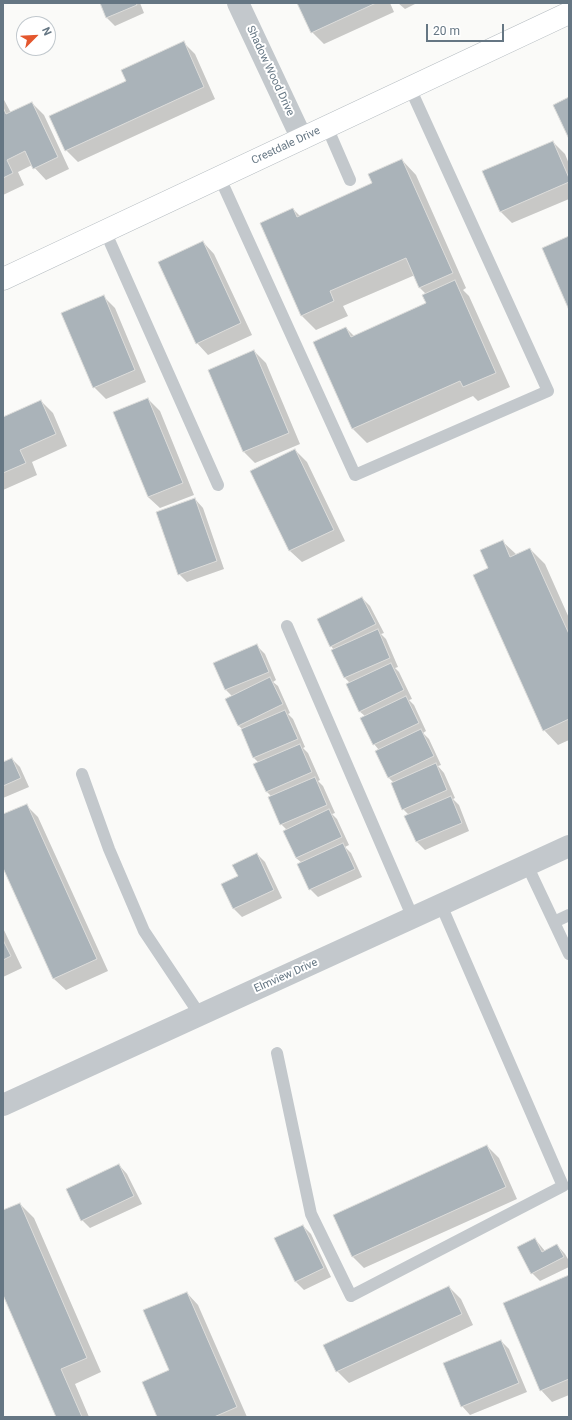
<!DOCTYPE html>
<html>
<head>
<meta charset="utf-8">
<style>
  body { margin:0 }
  #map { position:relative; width:572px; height:1420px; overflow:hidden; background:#fafaf8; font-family:Roboto,sans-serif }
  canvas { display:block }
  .frame { position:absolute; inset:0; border:4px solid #657683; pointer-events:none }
  .north { position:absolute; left:16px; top:16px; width:40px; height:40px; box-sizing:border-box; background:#fff; border:1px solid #c1c8cd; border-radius:50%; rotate:66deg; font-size:11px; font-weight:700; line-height:16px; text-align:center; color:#657683 }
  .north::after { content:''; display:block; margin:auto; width:14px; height:18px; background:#e4572e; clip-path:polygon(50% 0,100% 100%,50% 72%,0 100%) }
  .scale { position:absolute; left:426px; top:24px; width:78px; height:18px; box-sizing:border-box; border:2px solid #657683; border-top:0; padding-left:5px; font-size:12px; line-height:14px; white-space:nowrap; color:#657683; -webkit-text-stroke:3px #fff; paint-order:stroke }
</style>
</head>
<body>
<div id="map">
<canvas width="572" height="1420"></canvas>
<div class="frame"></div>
<div class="north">N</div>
<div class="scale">20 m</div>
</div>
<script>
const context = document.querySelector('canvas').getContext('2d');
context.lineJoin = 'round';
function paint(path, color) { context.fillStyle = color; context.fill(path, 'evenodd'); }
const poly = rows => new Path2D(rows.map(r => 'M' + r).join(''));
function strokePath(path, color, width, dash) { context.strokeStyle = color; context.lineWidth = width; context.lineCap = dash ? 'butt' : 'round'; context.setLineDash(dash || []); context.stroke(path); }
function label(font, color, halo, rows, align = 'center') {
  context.font = font + ' Roboto,sans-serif'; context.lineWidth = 4; context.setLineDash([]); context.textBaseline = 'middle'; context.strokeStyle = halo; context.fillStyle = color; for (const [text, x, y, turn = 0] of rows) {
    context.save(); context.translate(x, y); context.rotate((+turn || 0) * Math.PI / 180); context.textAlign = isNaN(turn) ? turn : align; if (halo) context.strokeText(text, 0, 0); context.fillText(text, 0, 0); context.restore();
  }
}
const shadow = poly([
  [101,3,140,3,144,13,115,26,107,18],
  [298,3,390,3,394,12,324,44,312,32],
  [398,3,417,3,405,9],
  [183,42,195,54,215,99,78,162,66,150,128,81],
  [3,98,11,113,32,103,44,115,69,169,46,180,32,165,18,172,24,185,3,195],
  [553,142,565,154,569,164,569,199,512,223,500,211],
  [402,160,416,175,466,288,463,290,469,296,510,387,478,401,473,396,367,443,352,428,346,328,354,336,427,304,426,294,420,288,415,275,343,306,348,316,316,330,302,316,293,209,300,216,373,183],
  [203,242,214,254,252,335,208,355,197,343],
  [103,296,115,308,146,382,106,399,94,387],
  [254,351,266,363,300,444,255,463,244,452],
  [148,399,160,411,194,495,160,508,148,497],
  [41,401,53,413,67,446,32,462,37,475,3,490,3,418],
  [295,450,307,462,345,541,302,562,290,551,251,472],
  [195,499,203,508,224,569,187,582,179,574],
  [502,541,517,555,530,549,545,564,569,618,569,740,558,745,544,730,489,569],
  [362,598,370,606,384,633,381,634,386,639,398,667,395,668,399,672,412,699,409,700,414,705,426,731,423,733,429,739,441,765,438,766,444,773,455,798,453,799,459,805,469,831,425,850,417,842,409,815,403,809,392,784,394,783,388,777,379,750,374,744,365,716,359,711,350,683,345,678,333,650,334,650,331,646],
  [257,646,265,654,276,680,273,682,278,686,290,713,288,714,293,719,305,747,303,748,308,753,320,780,318,781,323,786,335,813,332,814,337,819,349,845,345,847,351,853,362,877,318,897,310,889,302,863,296,858,284,831,287,830,281,824,271,796,267,792,259,763,254,758,243,730,238,725,232,696,226,690,215,664],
  [12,759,20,767,29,787,3,798,3,763],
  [26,805,38,817,108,971,66,990,54,979,3,866,3,815],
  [257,854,265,862,282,898,242,917,234,909,223,884,239,876],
  [3,928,22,968,3,977],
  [487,1146,499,1158,517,1199,364,1268,352,1256],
  [119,1165,127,1174,142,1204,90,1228,82,1220],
  [20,1204,34,1218,101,1372,75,1384,89,1417,57,1417,3,1293,3,1211],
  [303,1226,311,1234,331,1277,304,1290,296,1282],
  [535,1239,545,1251,557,1245,565,1254,569,1261,569,1267,540,1281,532,1273],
  [569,1276,569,1395,552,1402,541,1390],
  [449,1287,461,1299,473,1325,349,1383,337,1371],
  [187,1293,198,1305,247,1417,158,1417,170,1371],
  [501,1341,509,1349,527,1392,470,1415,462,1406]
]);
const building = poly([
  [100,3,136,3,137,5,106,18,100,3],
  [297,3,376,3,311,33,297,3],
  [184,41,204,87,65,151,49,116,126,81,121,70,184,41],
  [569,97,569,139,553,105,569,97],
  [32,102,58,157,33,169,25,151,7,160,13,173,3,178,3,107,6,114,32,102],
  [553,141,569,178,569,182,500,212,482,171,553,141],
  [402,159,453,273,419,288,406,258,330,291,334,301,301,316,260,223,293,208,297,217,372,183,368,174,402,159],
  [569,236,569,310,542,248,569,236],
  [203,241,241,323,196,344,158,262,203,241],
  [455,280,496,373,463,387,460,381,352,429,313,342,346,327,351,337,426,303,422,295,455,280],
  [104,295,135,370,93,388,61,313,104,295],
  [254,350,289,433,243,452,208,370,254,350],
  [148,398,183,483,148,497,113,412,148,398],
  [41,400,56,434,20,450,26,463,3,473,3,417,41,400],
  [295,449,334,530,289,551,250,471,295,449],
  [195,498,217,561,178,575,156,512,195,498],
  [503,540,510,557,530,548,569,634,569,719,543,731,473,575,488,568,480,550,503,540],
  [362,597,376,624,330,647,317,619,362,597],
  [378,629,390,658,344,678,331,650,378,629],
  [257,644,269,672,225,690,213,663,257,644],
  [391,663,404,690,359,712,346,684,391,663],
  [270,677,283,704,238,726,225,699,270,677],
  [406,696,419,723,373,745,360,718,406,696],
  [285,710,298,739,253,758,241,729,285,710],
  [421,729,434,756,388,778,375,751,421,729],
  [300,744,312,772,266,792,253,764,300,744],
  [12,758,21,778,3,786,3,762,12,758],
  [436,763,447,790,402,810,391,783,436,763],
  [315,777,327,805,280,825,268,797,315,777],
  [451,796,462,823,416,842,404,816,451,796],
  [27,804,97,959,53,979,3,868,3,814,27,804],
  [329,809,342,837,296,858,283,831,329,809],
  [343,843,355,869,309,890,297,864,343,843],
  [257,853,274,890,233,909,221,884,238,876,232,865,257,853],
  [3,940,11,956,3,960,3,940],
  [487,1145,506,1187,352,1257,333,1215,487,1145],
  [119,1164,134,1196,81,1221,66,1189,119,1164],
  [20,1203,87,1358,61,1369,82,1417,56,1417,3,1295,3,1210,20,1203],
  [303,1225,324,1268,295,1282,274,1238,303,1225],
  [535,1238,542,1252,557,1244,564,1257,531,1274,517,1247,535,1238],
  [569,1275,569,1379,540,1391,503,1303,569,1275],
  [449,1286,462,1314,336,1372,323,1345,449,1286],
  [187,1292,237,1407,214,1417,157,1417,142,1382,169,1370,143,1310,187,1292],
  [501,1340,519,1383,461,1407,443,1363,501,1340]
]);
const lane = poly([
  [327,127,350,180],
  [219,176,355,475,548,391,410,88],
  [105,231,218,485],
  [287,626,413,918],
  [82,774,109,849,144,931,200,1015],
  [527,865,569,954],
  [554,922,569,915],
  [277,1053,311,1214,351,1296,563,1186,441,905]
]);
const street = poly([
  [238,3,302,139],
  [3,1105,569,846]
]);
const secondary = poly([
  [3,279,569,13]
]);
const streetNames = [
  ["Shadow Wood Drive",270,71,65],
  ["Crestdale Drive",286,146,-25],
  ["Elmview Drive",286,976,-24]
];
paint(shadow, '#0003');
paint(building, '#aab3b9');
strokePath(building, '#dcdcda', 1);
strokePath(secondary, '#b3babf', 23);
strokePath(lane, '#c3c8cc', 12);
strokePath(street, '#c3c8cc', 22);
strokePath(secondary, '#fff', 22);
label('11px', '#657683', '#fff', streetNames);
</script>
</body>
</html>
